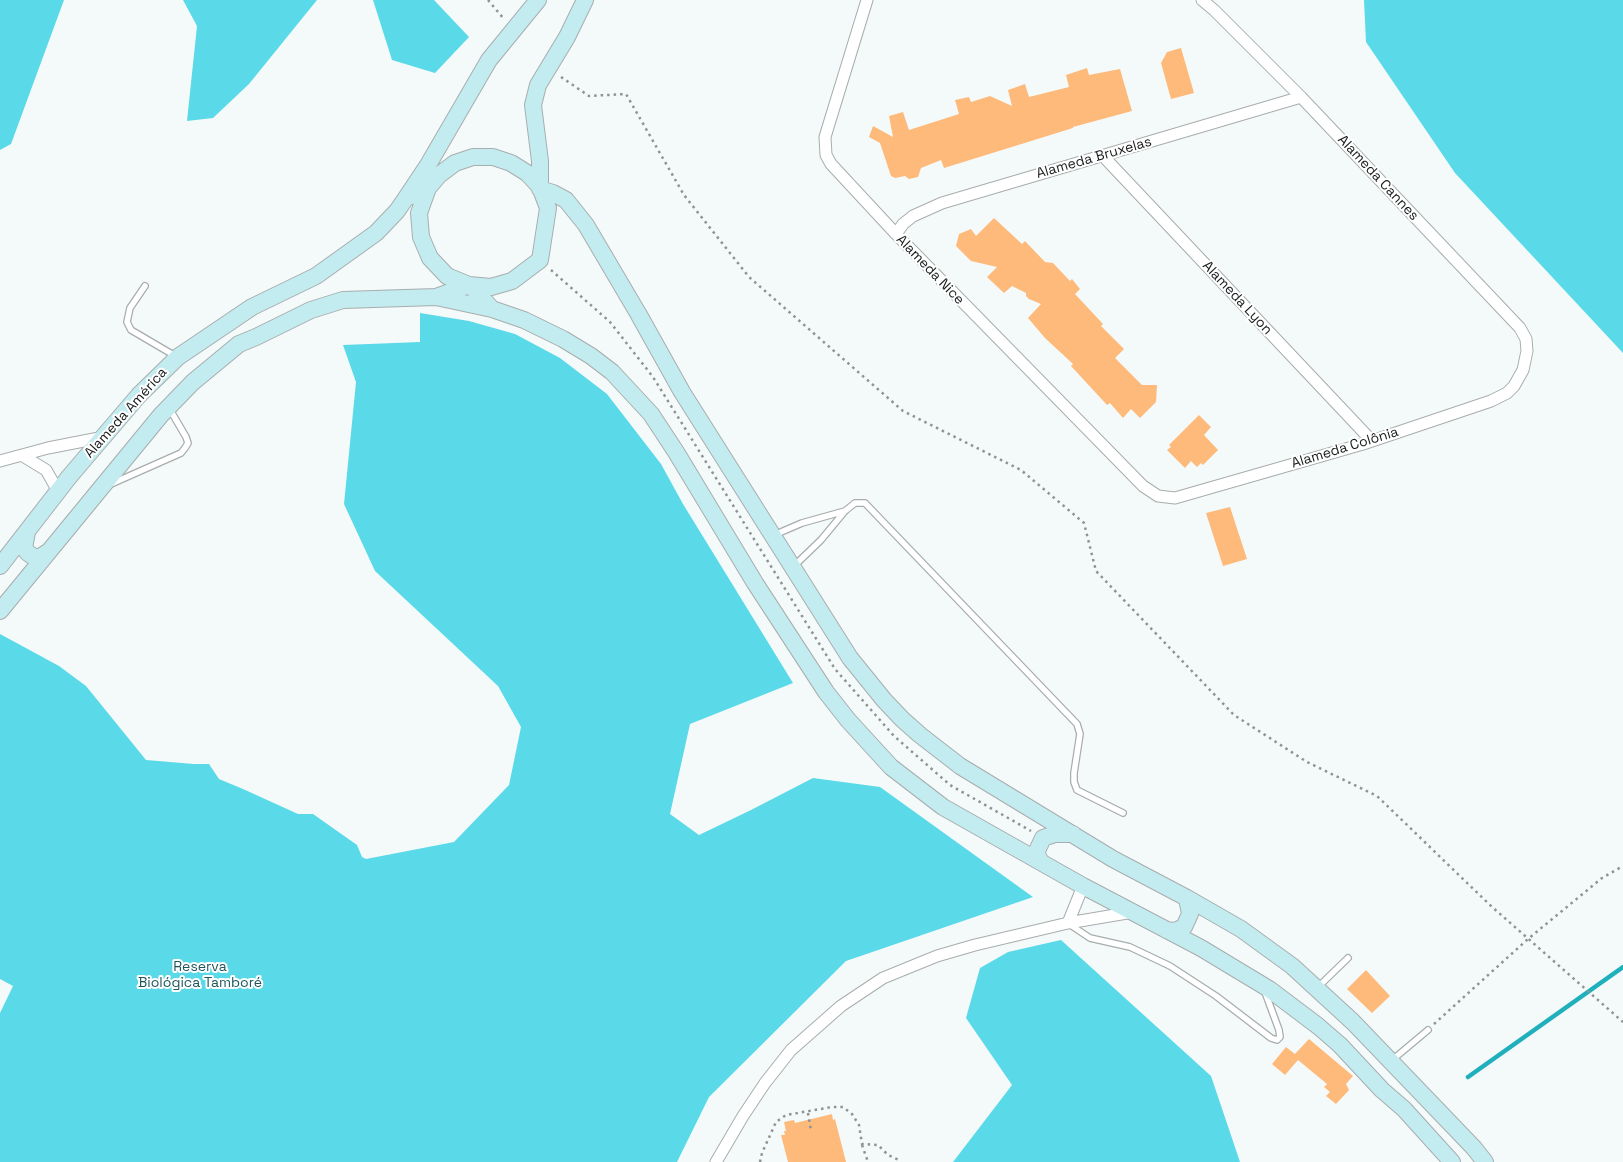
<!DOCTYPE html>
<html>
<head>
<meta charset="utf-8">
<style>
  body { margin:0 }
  canvas { display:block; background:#f4f9fa }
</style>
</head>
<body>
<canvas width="1623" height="1162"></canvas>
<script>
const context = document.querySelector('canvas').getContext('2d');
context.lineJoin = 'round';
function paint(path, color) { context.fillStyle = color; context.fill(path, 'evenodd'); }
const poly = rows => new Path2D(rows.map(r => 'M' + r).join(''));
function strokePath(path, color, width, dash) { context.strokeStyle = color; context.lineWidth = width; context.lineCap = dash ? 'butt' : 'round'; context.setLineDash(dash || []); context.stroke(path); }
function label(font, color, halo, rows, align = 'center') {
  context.font = font + ' "Space Grotesk",sans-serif'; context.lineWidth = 4; context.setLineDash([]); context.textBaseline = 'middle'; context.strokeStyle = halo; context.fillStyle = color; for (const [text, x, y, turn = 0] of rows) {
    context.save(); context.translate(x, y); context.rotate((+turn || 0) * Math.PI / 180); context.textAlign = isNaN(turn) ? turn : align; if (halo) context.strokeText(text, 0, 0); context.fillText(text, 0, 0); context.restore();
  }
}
const forest = poly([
  [0,0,64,0,11,144,0,150],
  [183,0,317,0,249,84,213,118,187,121,197,26],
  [373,0,434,0,469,37,435,73,392,60],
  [1364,0,1623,0,1623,353,1455,173,1366,42],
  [420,313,469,321,515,334,560,358,607,394,661,464,683,504,793,683,690,724,670,814,699,835,751,810,813,778,880,787,1033,897,846,961,709,1097,677,1162,0,1162,0,1013,13,986,0,979,0,634,59,666,86,686,146,760,194,764,209,764,219,779,243,789,298,814,313,814,357,845,362,857,366,859,454,842,509,785,521,727,498,686,375,571,344,504,356,382,343,345,420,342],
  [1061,940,1211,1076,1240,1162,953,1162,1012,1085,966,1018,980,968,1008,952]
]);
const stream = poly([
  [1468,1077,1623,967]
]);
const building = poly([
  [1181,48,1194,93,1171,99,1161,63,1167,52],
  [1087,68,1089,75,1120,69,1132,111,1073,127,1073,128,944,168,941,160,921,168,918,177,909,179,905,176,895,178,891,176,880,143,869,137,873,126,893,137,889,116,903,112,909,130,959,114,955,100,969,97,971,102,990,96,1012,106,1008,90,1025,84,1029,97,1069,87,1066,75],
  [994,218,1022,244,1025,241,1045,262,1053,263,1070,281,1072,279,1080,289,1075,294,1103,324,1101,326,1124,349,1115,358,1142,385,1157,385,1156,402,1140,418,1131,409,1123,418,1110,403,1107,405,1071,366,1073,364,1045,338,1028,318,1041,304,1029,299,1026,296,1026,293,1012,286,1004,293,987,277,997,267,971,261,956,246,959,234,971,229,976,236],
  [1199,415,1211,427,1204,435,1218,450,1203,465,1201,463,1197,467,1191,461,1185,468,1167,450,1171,447,1169,445],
  [1230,507,1247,559,1223,566,1206,513],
  [1366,970,1390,996,1372,1013,1347,989],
  [1309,1039,1353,1076,1346,1084,1349,1090,1336,1104,1326,1096,1330,1092,1324,1087,1327,1084,1298,1060,1285,1075,1272,1064,1286,1047,1295,1054],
  [832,1114,833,1120,835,1119,846,1162,788,1162,781,1135,785,1135,784,1131,786,1131,784,1122,794,1120,795,1123]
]);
const path = poly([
  [488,0,504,19],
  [561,77,589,96,626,94,684,195,749,277,903,411,1021,470,1084,523,1096,571,1234,715,1307,762,1377,796,1491,906,1623,1022],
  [551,270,610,322,653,377,835,669,894,736,950,785,1031,831],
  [1434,1024,1528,939,1602,878,1623,866],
  [808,1113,811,1131],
  [862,1145,868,1162],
  [760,1162,762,1153,776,1122,786,1115,832,1107,843,1107,852,1114,859,1125,862,1144,878,1145,888,1155,899,1160,899,1162]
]);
const service = poly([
  [145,286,130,308,127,322,131,330,177,357],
  [111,484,181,453,185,448,188,443,186,437,169,408],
  [774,535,802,523,845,511],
  [794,566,821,540,845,511,855,503,865,503,1077,724,1080,734,1074,773,1074,782,1077,790,1123,813],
  [1069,924,1090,938,1130,947,1170,966,1216,996,1271,1038,1277,1040,1280,1037,1279,1030,1265,992],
  [1317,988,1348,958],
  [1391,1061,1428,1030]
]);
const minor = poly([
  [867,0,825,137,826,155,831,164,896,234,1143,486,1158,496,1175,498,1363,444,1491,401,1507,393,1514,386,1523,370,1527,351,1526,339,1520,328,1301,97,1214,10,1202,0],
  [1103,156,1372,441],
  [896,234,903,224,913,216,942,203,1301,97],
  [23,456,46,470,58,491],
  [0,461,48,448,104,437],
  [1068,923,1083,886],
  [716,1162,743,1116,765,1083,791,1050,841,1006,883,978,937,956,975,945,1068,923,1133,912]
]);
const secondary = poly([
  [473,157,493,157,511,163,527,173,540,187,548,208,540,260,512,281,491,287,469,285,447,276,430,258,421,237,419,213,428,188,439,175,455,163,473,157],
  [540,187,540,161,533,105,538,85,567,37,585,0],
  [540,189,553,193,566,200,586,225,639,315,682,392,850,658,884,700,902,719,920,735,960,766,1113,859,1187,898,1241,929,1292,966,1353,1022,1474,1148,1485,1162],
  [406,198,428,165,489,60,538,0],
  [470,285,492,309,524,320,563,339,591,356,612,372,651,414,676,452,755,583,826,692,848,720,891,767,943,807,1083,886,1201,948,1269,989,1318,1026,1340,1045,1382,1090,1404,1109,1452,1162],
  [436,297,492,309],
  [27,532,24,548,28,553,34,557,40,557,48,552],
  [0,566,69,477,139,395,178,357,252,307,316,276,376,233,397,211,406,198,427,190],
  [0,611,161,415,193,382,239,344,256,337,311,310,343,300,436,297,469,285],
  [1041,862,1036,853,1043,838,1055,834,1073,834],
  [1166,930,1175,931,1184,927,1190,914,1187,898]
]);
const streetNames = [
  ["Alameda Bruxelas",1094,158,-16],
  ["Alameda Cannes",1378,178,47],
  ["Alameda Nice",930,270,46],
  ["Alameda Lyon",1237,298,47],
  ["Alameda América",126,413,-48],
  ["Alameda Colônia",1345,448,-17]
];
const parkNames = [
  ["Reserva",200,967],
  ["Biológica Tamboré",200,983]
];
paint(forest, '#5adae8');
strokePath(stream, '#20b0bd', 4.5);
paint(building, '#feba7a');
strokePath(service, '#a8adad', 8);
strokePath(minor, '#a8adad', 13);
strokePath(secondary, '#a8adad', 18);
strokePath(path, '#8f9393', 2.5, [2.5, 4]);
strokePath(service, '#fff', 5.5);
strokePath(minor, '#fff', 11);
strokePath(secondary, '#c3ecf0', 16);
label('14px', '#191b1b', '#fff', streetNames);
label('14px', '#1f565c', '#fff', parkNames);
</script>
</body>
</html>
